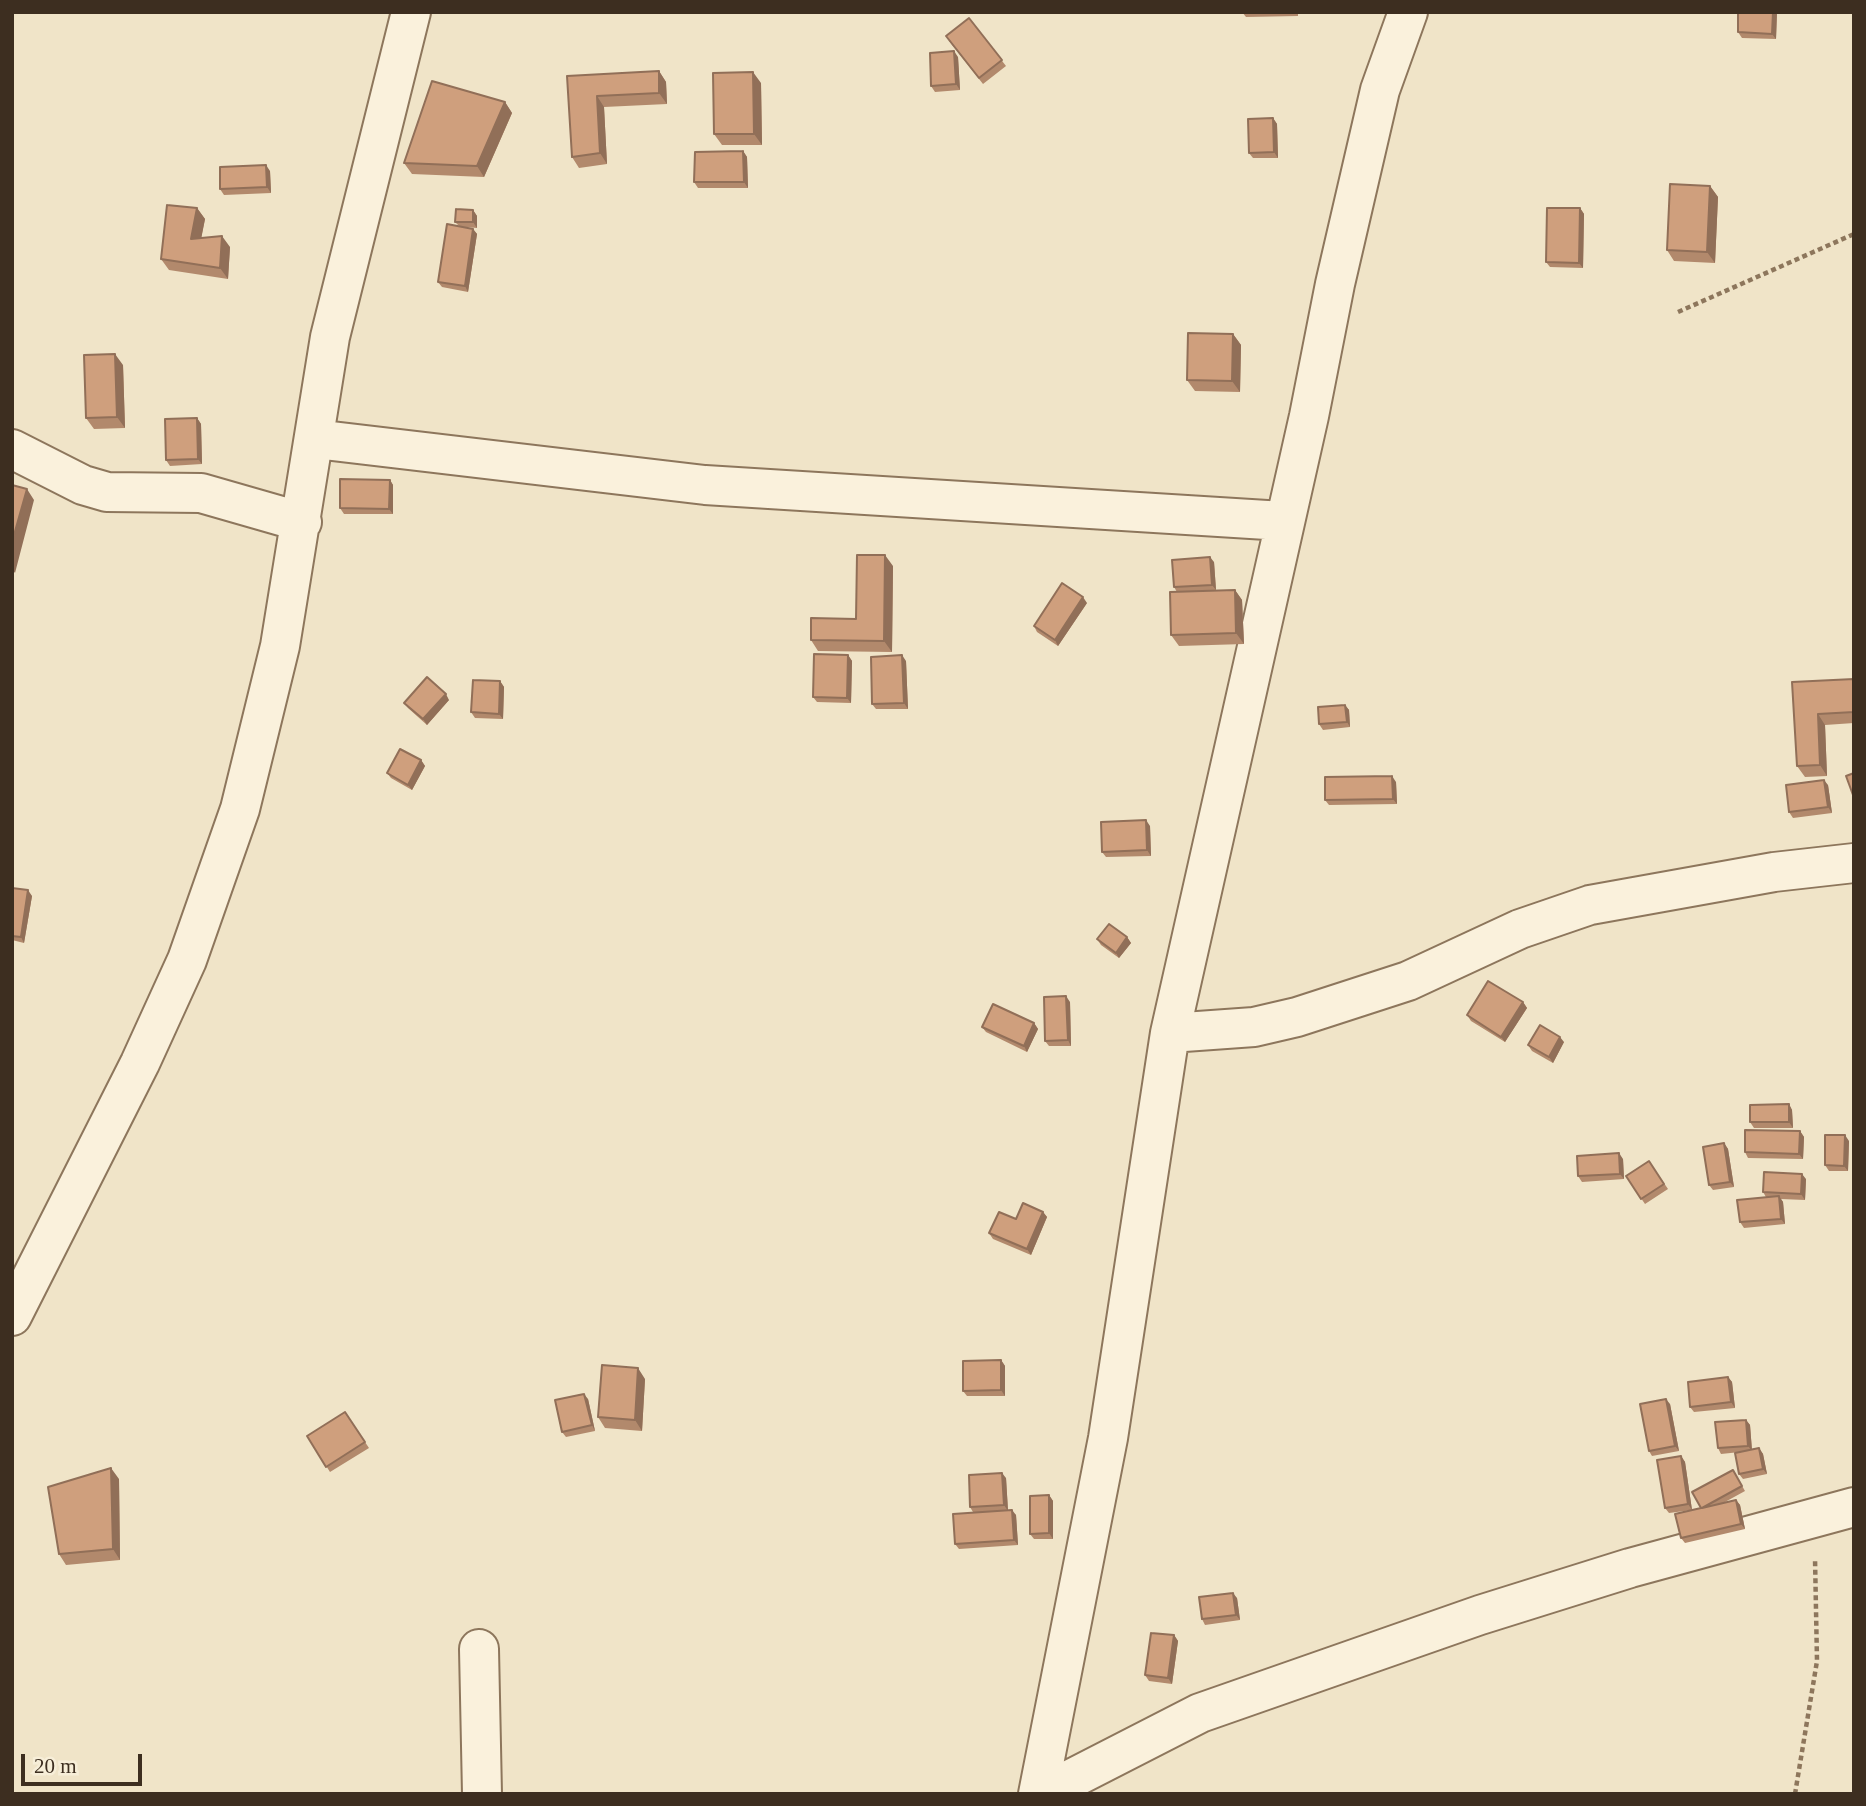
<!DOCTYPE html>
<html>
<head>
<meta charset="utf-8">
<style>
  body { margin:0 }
  #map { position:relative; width:1866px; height:1806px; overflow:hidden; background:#f0e4c8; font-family:Georgia,serif }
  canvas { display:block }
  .frame { position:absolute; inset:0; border:14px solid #3d2e20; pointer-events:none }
  .scale { position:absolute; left:21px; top:1754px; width:121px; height:32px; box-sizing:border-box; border:4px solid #3d2e20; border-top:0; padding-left:9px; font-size:21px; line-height:24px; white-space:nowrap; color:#3d2e20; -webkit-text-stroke:5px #f7eed8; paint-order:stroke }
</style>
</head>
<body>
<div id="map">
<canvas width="1866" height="1806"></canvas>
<div class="frame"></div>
<div class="scale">20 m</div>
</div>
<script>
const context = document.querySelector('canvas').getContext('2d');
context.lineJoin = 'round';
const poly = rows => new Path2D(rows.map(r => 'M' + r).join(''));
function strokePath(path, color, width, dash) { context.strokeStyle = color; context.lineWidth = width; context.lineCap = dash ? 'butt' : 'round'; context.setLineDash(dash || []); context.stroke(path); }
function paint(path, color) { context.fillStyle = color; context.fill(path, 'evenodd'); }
const path = poly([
  [1678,312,1854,234],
  [1795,1794,1817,1661,1815,1558]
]);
const minor = poly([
  [315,439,705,485,1283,521],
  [12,449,83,485,107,492,201,493,302,522],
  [1170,1033,1254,1027,1297,1017,1408,981,1520,929,1590,905,1774,872,1854,863],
  [12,1316,140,1063,187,960,240,809,280,646,330,337,411,12],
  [479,1649,482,1794],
  [1038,1794,1108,1438,1170,1033,1309,416,1335,284,1380,90,1408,12],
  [1042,1794,1200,1713,1480,1615,1630,1568,1854,1507]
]);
const wall = poly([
  [1242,12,1298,12,1298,16,1246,17],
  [1738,12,1777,12,1776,39,1742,38,1738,32],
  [969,18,1006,66,983,84,949,41],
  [958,57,960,90,935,92,931,86],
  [659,71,666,82,667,104,604,107,607,164,579,168,572,157,567,76],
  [761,83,762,145,722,145,714,134],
  [505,102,512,113,484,177,412,174,404,163],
  [1273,118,1277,124,1278,158,1253,158,1249,153],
  [743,151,747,157,748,188,698,188,694,182],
  [270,171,271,193,224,195,220,189],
  [1710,186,1718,197,1715,263,1674,261,1667,250],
  [197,208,205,219,201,238,230,247,228,279,169,270,161,259],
  [1580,208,1584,214,1583,268,1550,267,1546,262],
  [473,210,477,216,477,228,465,227,473,229,477,234,468,292,442,287,438,282,459,226,455,222],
  [1233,334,1241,345,1240,392,1195,391,1187,380],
  [123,365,125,428,94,429,86,418],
  [197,418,201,424,202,464,170,466,166,460],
  [390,480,393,485,393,514,344,514,340,508],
  [1214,562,1216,590,1235,590,1242,600,1244,644,1179,646,1171,635,1177,592,1174,587],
  [893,566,892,652,818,651,811,640,856,619],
  [1087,603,1058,646,1037,632,1034,626],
  [848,655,852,661,851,703,817,702,813,697],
  [906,661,908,709,876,709,872,704],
  [1854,679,1854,723,1825,725,1827,776,1805,777,1797,766,1792,682],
  [500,681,504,687,503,719,475,718,471,712],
  [449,700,427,725,408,708,404,703],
  [1345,705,1349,710,1350,727,1323,730,1319,724],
  [421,760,425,766,412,790,391,778,387,773],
  [1396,782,1397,804,1329,805,1325,800],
  [1828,785,1832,813,1793,818,1789,812],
  [1150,826,1151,856,1106,857,1102,852],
  [12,888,32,896,24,943,12,940],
  [1127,937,1131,943,1119,958,1101,945,1097,939],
  [1070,1002,1071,1046,1049,1046,1045,1041],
  [1523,1002,1527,1008,1505,1042,1471,1021,1467,1015],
  [1034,1023,1038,1029,1027,1052,986,1032,982,1027],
  [1564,1042,1553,1063,1532,1051,1528,1045],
  [1789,1104,1792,1110,1793,1128,1754,1128,1750,1122],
  [1800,1131,1804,1137,1803,1159,1748,1158,1745,1152],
  [1849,1141,1848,1171,1829,1171,1825,1165],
  [1724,1143,1728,1149,1734,1187,1713,1190,1709,1185],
  [1623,1159,1624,1179,1582,1182,1578,1176],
  [1649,1161,1668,1189,1645,1204,1626,1176],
  [1806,1179,1805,1200,1781,1199,1783,1202,1785,1224,1744,1228,1740,1222,1766,1197,1763,1192],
  [1043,1212,1047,1217,1031,1255,993,1239,989,1233,1016,1219],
  [1001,1360,1005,1366,1005,1396,967,1396,963,1391],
  [1728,1377,1732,1382,1735,1408,1694,1412,1690,1407],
  [645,1379,642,1431,605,1428,598,1417],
  [588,1399,595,1431,566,1437,562,1432],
  [1670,1404,1679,1451,1652,1456,1649,1451],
  [345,1412,369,1448,330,1472,307,1436],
  [1746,1420,1750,1425,1752,1450,1759,1448,1763,1454,1767,1474,1743,1479,1739,1474,1740,1452,1721,1454,1718,1448],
  [1681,1456,1685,1462,1692,1510,1669,1513,1665,1508],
  [1733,1470,1745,1491,1725,1502,1736,1500,1740,1505,1745,1529,1685,1543,1681,1538,1701,1508],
  [1006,1478,1008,1510,1016,1515,1018,1545,959,1549,955,1544,973,1512,970,1507],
  [119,1479,120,1560,66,1565,59,1554],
  [1049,1495,1053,1501,1053,1539,1034,1539,1030,1534],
  [1237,1598,1240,1620,1205,1625,1202,1619],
  [1174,1635,1178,1641,1172,1684,1149,1681,1145,1675]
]);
const shadedWall = poly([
  [1773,12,1777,12,1776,39,1772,34],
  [954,51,958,57,960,90,956,84],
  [659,71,666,82,667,104,659,93],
  [753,72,761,83,762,145,754,134],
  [597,96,604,107,607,164,600,153],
  [505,102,512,113,484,177,477,166],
  [1273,118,1277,124,1278,158,1274,152],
  [743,151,747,157,748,188,744,182],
  [266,165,270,171,271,193,267,187],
  [1710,186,1718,197,1715,263,1707,252],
  [197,208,205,219,199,250,191,239],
  [1580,208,1584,214,1583,268,1579,263],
  [473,210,477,216,477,228,473,222],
  [473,229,477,234,468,292,465,286],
  [222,236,230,247,228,279,220,268],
  [1233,334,1241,345,1240,392,1232,381],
  [115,354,123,365,125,428,117,417],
  [197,418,201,424,202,464,198,459],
  [390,480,393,485,393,514,389,509],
  [27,489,34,500,15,573,12,569,12,542],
  [885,555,893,566,892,652,884,641],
  [1210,557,1214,562,1216,590,1212,585],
  [1235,590,1242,600,1244,644,1236,633],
  [1083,597,1087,603,1058,646,1055,640],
  [848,655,852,661,851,703,847,698],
  [902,655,906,661,908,709,904,703],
  [500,681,504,687,503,719,499,714],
  [446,694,449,700,427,725,423,719],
  [1345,705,1349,710,1350,727,1347,722],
  [1818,714,1825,725,1827,776,1820,765],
  [421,760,425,766,412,790,408,785],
  [1392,776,1396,782,1397,804,1393,799],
  [1824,780,1828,785,1832,813,1828,807],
  [1146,820,1150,826,1151,856,1147,850],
  [28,890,32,896,24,943,21,937],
  [1127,937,1131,943,1119,958,1116,953],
  [1066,996,1070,1002,1071,1046,1068,1040],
  [1523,1002,1527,1008,1505,1042,1501,1037],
  [1034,1023,1038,1029,1027,1052,1024,1046],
  [1560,1037,1564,1042,1553,1063,1549,1057],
  [1789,1104,1792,1110,1793,1128,1789,1122],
  [1800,1131,1804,1137,1803,1159,1799,1154],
  [1845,1135,1849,1141,1848,1171,1844,1166],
  [1724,1143,1728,1149,1734,1187,1730,1182],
  [1619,1153,1623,1159,1624,1179,1620,1174],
  [1802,1174,1806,1179,1805,1200,1801,1194],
  [1779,1196,1783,1202,1785,1224,1781,1219],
  [1043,1212,1047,1217,1031,1255,1027,1249],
  [1001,1360,1005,1366,1005,1396,1001,1390],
  [638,1368,645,1379,642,1431,635,1420],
  [1728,1377,1732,1382,1735,1408,1731,1402],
  [584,1394,588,1399,595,1431,592,1425],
  [1666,1399,1670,1404,1679,1451,1675,1446],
  [1746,1420,1750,1425,1752,1451,1748,1446],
  [1759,1448,1763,1454,1767,1474,1763,1469],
  [1681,1456,1685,1462,1692,1510,1688,1504],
  [111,1468,119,1479,120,1560,113,1549],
  [1002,1473,1006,1478,1008,1511,1004,1505],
  [1049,1495,1053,1501,1053,1539,1049,1533],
  [1736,1500,1740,1505,1745,1529,1741,1524],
  [1012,1510,1016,1515,1018,1545,1014,1540],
  [1233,1593,1237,1598,1240,1620,1236,1615],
  [1174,1635,1178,1641,1172,1684,1168,1678]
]);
const building = poly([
  [1738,12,1773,12,1772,34,1738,32,1738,12],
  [969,18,1002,60,979,78,946,36,969,18],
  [954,51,956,84,931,86,930,53,954,51],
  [659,71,659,93,597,96,600,153,572,157,567,76,659,71],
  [753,72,754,134,714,134,713,73,753,72],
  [432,81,505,102,477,166,404,163,432,81],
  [1273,118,1274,152,1249,153,1248,119,1273,118],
  [743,151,744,182,694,182,695,152,743,151],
  [266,165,267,187,220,189,220,167,266,165],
  [1670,184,1710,186,1707,252,1667,250,1670,184],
  [167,205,197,208,191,239,222,236,220,268,161,259,167,205],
  [1547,208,1580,208,1579,263,1546,262,1547,208],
  [456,209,473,210,473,222,455,222,456,209],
  [447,224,473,229,465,286,438,282,447,224],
  [1188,333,1233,334,1232,381,1187,380,1188,333],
  [115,354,117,417,86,418,84,355,115,354],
  [197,418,198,459,166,460,165,419,197,418],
  [340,479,390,480,389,509,340,508,340,479],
  [12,485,27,489,12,542,12,485],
  [857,555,885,555,884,641,811,640,811,618,856,619,857,555],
  [1210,557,1212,585,1174,587,1172,560,1210,557],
  [1062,583,1083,597,1055,640,1034,626,1062,583],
  [1235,590,1236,633,1171,635,1170,592,1235,590],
  [814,654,848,655,847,698,813,697,814,654],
  [902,655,904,703,872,704,871,657,902,655],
  [427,677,446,694,423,719,404,703,427,677],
  [1854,679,1854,712,1818,714,1820,765,1797,766,1792,682,1854,679],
  [473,680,500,681,499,714,471,712,473,680],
  [1345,705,1347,722,1319,724,1318,707,1345,705],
  [400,749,421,760,408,785,387,773,400,749],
  [1854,773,1854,795,1853,795,1846,776,1854,773],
  [1392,776,1393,799,1325,800,1325,777,1392,776],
  [1824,780,1828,807,1789,812,1786,785,1824,780],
  [1146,820,1147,850,1102,852,1101,822,1146,820],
  [12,888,28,890,21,937,12,936,12,888],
  [1109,924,1127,937,1116,953,1097,939,1109,924],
  [1488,981,1523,1002,1501,1037,1467,1015,1488,981],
  [1066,996,1068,1040,1045,1041,1044,997,1066,996],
  [993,1004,1034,1023,1024,1046,982,1027,993,1004],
  [1540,1025,1560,1037,1549,1057,1528,1045,1540,1025],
  [1789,1104,1789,1122,1750,1122,1750,1105,1789,1104],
  [1745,1130,1800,1131,1799,1154,1745,1152,1745,1130],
  [1825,1135,1845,1135,1844,1166,1825,1165,1825,1135],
  [1724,1143,1730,1182,1709,1185,1703,1147,1724,1143],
  [1619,1153,1620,1174,1578,1176,1577,1156,1619,1153],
  [1649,1161,1664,1184,1641,1199,1626,1176,1649,1161],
  [1764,1172,1802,1174,1801,1194,1763,1192,1764,1172],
  [1779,1196,1781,1219,1740,1222,1737,1200,1779,1196],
  [1023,1203,1043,1212,1027,1249,989,1233,999,1212,1016,1219,1023,1203],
  [1001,1360,1001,1390,963,1391,963,1361,1001,1360],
  [602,1365,638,1368,635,1420,598,1417,602,1365],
  [1728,1377,1731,1402,1690,1407,1688,1382,1728,1377],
  [584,1394,592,1425,562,1432,555,1400,584,1394],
  [1666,1399,1675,1446,1649,1451,1640,1404,1666,1399],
  [345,1412,365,1442,326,1467,307,1436,345,1412],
  [1746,1420,1748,1446,1718,1448,1715,1422,1746,1420],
  [1759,1448,1763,1469,1739,1474,1735,1453,1759,1448],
  [1681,1456,1688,1504,1665,1508,1657,1460,1681,1456],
  [111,1468,113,1549,59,1554,48,1487,111,1468],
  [1733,1470,1742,1486,1702,1508,1736,1500,1741,1524,1681,1538,1675,1514,1701,1508,1692,1492,1733,1470],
  [1002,1473,1004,1505,970,1507,969,1475,1002,1473],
  [1049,1495,1049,1533,1030,1534,1030,1496,1049,1495],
  [1012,1510,1014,1540,955,1544,953,1514,1012,1510],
  [1233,1593,1236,1615,1202,1619,1199,1597,1233,1593],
  [1151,1633,1174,1635,1168,1678,1145,1675,1151,1633]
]);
strokePath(minor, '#8d765c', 42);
strokePath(path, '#8d765c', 4.5, [5, 3.5]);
strokePath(minor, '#faf1dc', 38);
paint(wall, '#b2896c');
paint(shadedWall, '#916f58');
paint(building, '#cf9f7d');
strokePath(building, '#916f58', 2);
</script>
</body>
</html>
